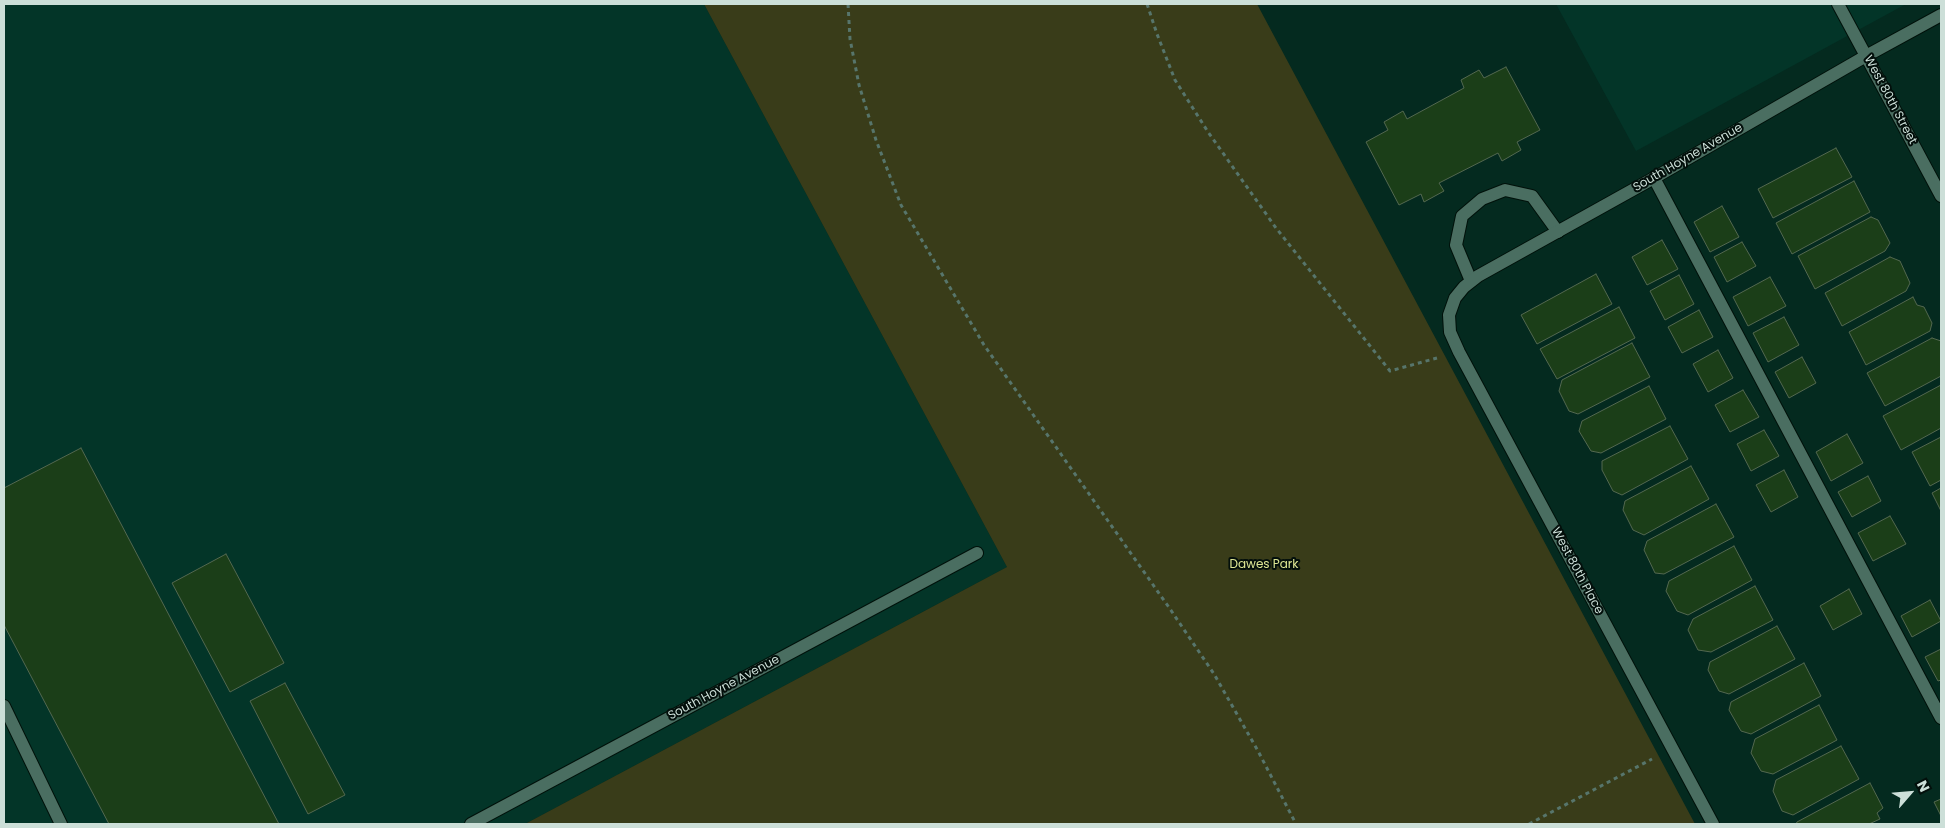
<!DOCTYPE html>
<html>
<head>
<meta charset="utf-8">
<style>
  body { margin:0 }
  #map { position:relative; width:1945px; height:828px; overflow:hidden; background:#042a1f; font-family:Poppins,sans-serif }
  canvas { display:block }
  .frame { position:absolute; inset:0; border:5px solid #ccdfd8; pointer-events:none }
  .north { position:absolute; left:1885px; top:768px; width:50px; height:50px; -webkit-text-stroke:4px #030f0b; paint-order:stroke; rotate:63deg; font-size:14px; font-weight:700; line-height:20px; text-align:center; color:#ccdfd8 }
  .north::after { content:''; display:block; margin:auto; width:18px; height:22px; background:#ccdfd8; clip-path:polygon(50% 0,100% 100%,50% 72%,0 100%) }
</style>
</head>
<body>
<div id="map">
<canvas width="1945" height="828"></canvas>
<div class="frame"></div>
<div class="north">N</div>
</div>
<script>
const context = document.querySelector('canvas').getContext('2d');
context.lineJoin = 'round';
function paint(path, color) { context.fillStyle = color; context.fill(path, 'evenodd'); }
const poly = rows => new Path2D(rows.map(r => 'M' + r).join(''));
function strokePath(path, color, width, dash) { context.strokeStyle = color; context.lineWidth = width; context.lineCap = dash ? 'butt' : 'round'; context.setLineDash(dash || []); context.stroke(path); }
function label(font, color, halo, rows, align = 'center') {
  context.font = font + ' Poppins,sans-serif'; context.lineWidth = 4; context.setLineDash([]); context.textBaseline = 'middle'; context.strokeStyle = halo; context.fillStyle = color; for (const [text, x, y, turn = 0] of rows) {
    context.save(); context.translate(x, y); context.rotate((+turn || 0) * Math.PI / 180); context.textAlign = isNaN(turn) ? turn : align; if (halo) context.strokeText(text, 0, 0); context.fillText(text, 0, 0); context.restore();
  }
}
const built = poly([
  [4,4,704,4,1007,567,525,824,4,824],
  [1556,4,1906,4,1636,151]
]);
const green = poly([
  [704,4,1257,4,1695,824,525,824,1007,567]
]);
const building = poly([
  [1506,67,1540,130,1517,142,1521,150,1502,161,1498,153,1439,183,1444,191,1424,202,1421,194,1399,205,1366,142,1388,130,1384,122,1403,111,1407,119,1464,88,1461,80,1479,70,1484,78,1506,67],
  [1836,148,1852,177,1773,218,1758,189,1836,148],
  [1854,181,1870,212,1792,254,1776,223,1854,181],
  [1722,206,1739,237,1710,252,1694,222,1722,206],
  [1871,217,1878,220,1890,243,1885,251,1815,289,1798,256,1871,217],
  [1662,240,1678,269,1647,285,1632,257,1662,240],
  [1742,242,1756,266,1727,282,1714,257,1742,242],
  [1890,257,1900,261,1910,283,1906,291,1842,326,1825,293,1890,257],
  [1596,274,1612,304,1537,344,1521,315,1596,274],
  [1679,275,1694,304,1665,320,1650,291,1679,275],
  [1770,277,1786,306,1748,326,1733,297,1770,277],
  [1913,297,1917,305,1924,307,1932,323,1930,331,1866,365,1849,332,1913,297],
  [1619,307,1635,338,1557,379,1540,349,1619,307],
  [1699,310,1713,337,1682,353,1668,327,1699,310],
  [1784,317,1799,345,1768,362,1753,333,1784,317],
  [1932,338,1941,341,1941,376,1885,406,1867,373,1932,338],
  [1632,343,1650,377,1578,414,1569,411,1559,391,1562,380,1632,343],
  [1718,350,1733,378,1708,392,1693,364,1718,350],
  [1802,357,1816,383,1789,398,1775,372,1802,357],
  [1941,385,1941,428,1901,450,1883,416,1941,385],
  [1649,386,1666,419,1601,453,1591,451,1579,431,1582,421,1649,386],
  [1743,390,1759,417,1730,432,1715,405,1743,390],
  [1670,426,1688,459,1622,495,1613,491,1602,470,1602,461,1670,426],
  [1764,430,1779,456,1751,471,1737,444,1764,430],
  [1847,434,1863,463,1831,481,1816,452,1847,434],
  [1941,437,1941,480,1930,486,1912,452,1941,437],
  [81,448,279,824,109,824,4,625,4,488,81,448],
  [1691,466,1709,499,1644,535,1633,530,1623,510,1625,501,1691,466],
  [1784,470,1798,497,1771,512,1756,485,1784,470],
  [1868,476,1881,501,1852,517,1838,492,1868,476],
  [1941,488,1941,511,1932,493,1941,488],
  [1716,504,1734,537,1664,574,1655,573,1644,550,1647,541,1716,504],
  [1890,516,1906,544,1873,561,1858,533,1890,516],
  [1734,546,1752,580,1688,615,1677,611,1666,591,1669,581,1734,546],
  [226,554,284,663,230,692,172,583,226,554],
  [1755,586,1773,620,1711,652,1698,650,1688,630,1693,619,1755,586],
  [1849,589,1862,614,1833,630,1820,606,1849,589],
  [1930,600,1941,621,1912,637,1901,616,1930,600],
  [1777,626,1795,659,1729,694,1719,691,1708,670,1710,662,1777,626],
  [1941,649,1941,680,1938,681,1925,657,1941,649],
  [1804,663,1821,696,1751,734,1741,731,1729,710,1731,702,1804,663],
  [285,683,345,795,308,814,250,701,285,683],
  [1819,705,1837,740,1773,774,1761,771,1751,753,1755,739,1819,705],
  [1841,746,1859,779,1793,815,1782,811,1773,791,1776,780,1841,746],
  [1870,783,1883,808,1877,813,1880,819,1869,824,1796,824,1797,822,1870,783],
  [1941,799,1941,816,1934,802,1941,799]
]);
const path = poly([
  [848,4,850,39,859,85,876,140,901,205,984,345,1168,606,1214,674,1258,751,1296,824],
  [1147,4,1157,34,1175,80,1208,132,1276,228,1390,371,1437,358],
  [1529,824,1652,759]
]);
const lane = poly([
  [1838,4,1866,56],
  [1654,178,1941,718],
  [1471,281,1456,245,1462,216,1482,199,1505,190,1532,196,1558,232],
  [4,706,61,824]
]);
const street = poly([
  [1866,56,1941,196],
  [471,824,977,553],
  [1713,824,1459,352,1450,332,1449,315,1455,298,1464,287,1478,276,1654,178,1866,56,1941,15]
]);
const streetNames = [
  ["West 80th Street",1890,100,62],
  ["South Hoyne Avenue",1688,158,-30],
  ["West 80th Place",1577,571,62],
  ["South Hoyne Avenue",724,688,-28]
];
const parkNames = [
  ["Dawes Park",1264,565]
];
paint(built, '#033528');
paint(green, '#393c19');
paint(building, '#1b3e18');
strokePath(building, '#536850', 1);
strokePath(lane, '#00110a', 14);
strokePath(street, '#00110a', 14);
strokePath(path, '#57756b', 3, [4, 4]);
strokePath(lane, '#4a6e61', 12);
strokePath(street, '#4a6e61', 12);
label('12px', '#ccdfd8', '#030f0b', streetNames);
label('12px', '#dee794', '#030f0b', parkNames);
</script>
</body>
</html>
